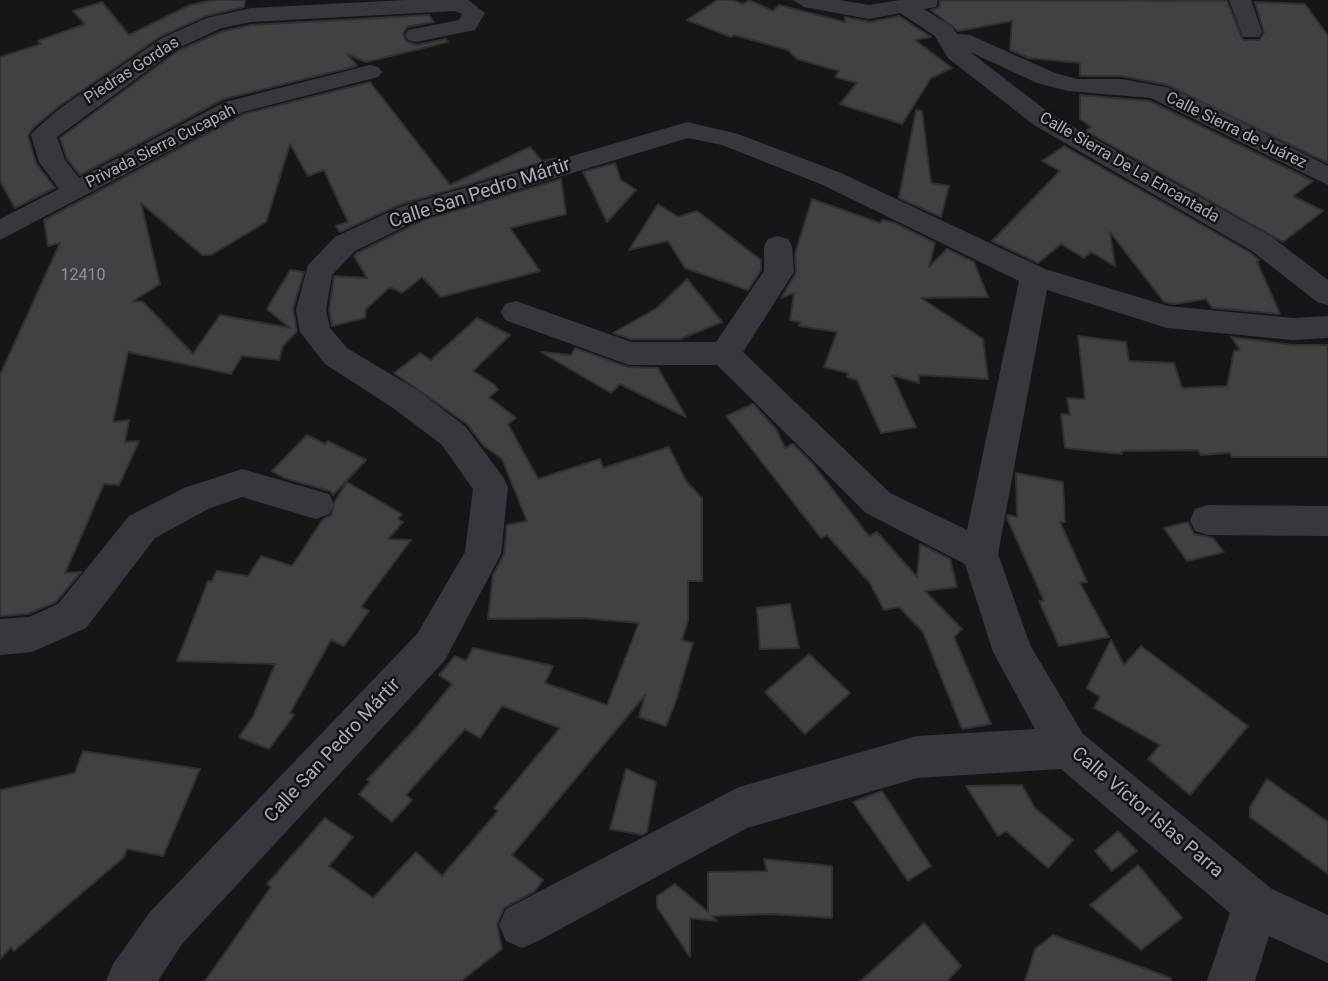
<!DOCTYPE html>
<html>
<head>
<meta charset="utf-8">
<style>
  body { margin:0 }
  canvas { display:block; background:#161618 }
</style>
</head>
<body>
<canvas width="1328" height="981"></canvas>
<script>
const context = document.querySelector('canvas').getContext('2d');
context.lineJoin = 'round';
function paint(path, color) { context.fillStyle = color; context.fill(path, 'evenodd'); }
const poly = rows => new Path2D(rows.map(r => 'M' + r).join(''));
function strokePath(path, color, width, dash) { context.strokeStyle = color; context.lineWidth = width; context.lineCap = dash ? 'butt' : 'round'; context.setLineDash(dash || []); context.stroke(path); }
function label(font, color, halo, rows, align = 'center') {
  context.font = font + ' Roboto,sans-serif'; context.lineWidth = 5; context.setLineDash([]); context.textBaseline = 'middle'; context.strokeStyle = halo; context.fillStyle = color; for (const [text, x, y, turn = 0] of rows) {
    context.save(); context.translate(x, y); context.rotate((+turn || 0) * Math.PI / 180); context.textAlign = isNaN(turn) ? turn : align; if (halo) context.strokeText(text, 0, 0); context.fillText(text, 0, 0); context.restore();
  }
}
const building = poly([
  [214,0,245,0,244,7,206,16,161,36,58,107,33,128,28,136,36,163,55,188,15,208,0,181,0,57,41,44,38,41,85,24,73,11,102,2,129,35,190,5,214,0],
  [717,0,733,0,743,4,749,0,773,11,779,5,845,22,845,17,870,22,899,16,931,37,915,40,952,68,931,78,902,124,840,104,857,83,835,77,839,71,797,59,788,50,734,35,731,37,687,20,717,0],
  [940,0,1227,1,1243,40,1259,40,1264,33,1255,2,1305,4,1328,36,1328,163,1167,85,1121,76,1080,76,1080,63,1029,58,1010,50,1012,21,958,31,931,10,939,8,940,0],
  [429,15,434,22,407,27,403,34,406,41,417,45,446,39,448,42,366,62,347,54,357,66,224,99,80,175,67,159,60,138,179,50,223,31,251,25,429,15],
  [370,82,450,185,530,147,542,161,557,158,399,205,340,232,336,226,348,222,324,170,308,176,290,144,266,222,211,255,202,255,141,203,160,284,133,301,143,302,193,354,220,315,290,328,267,309,290,270,304,272,293,309,297,331,283,346,279,360,242,356,231,374,128,352,113,422,129,420,125,442,139,441,119,485,104,484,65,573,81,572,56,602,28,614,0,616,0,375,60,243,48,246,44,220,244,114,370,82],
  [1080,95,1150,101,1313,181,1293,196,1323,211,1283,242,1086,131,1091,127,1080,119,1080,95],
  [916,110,922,111,931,183,949,186,941,217,899,198,916,110],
  [1064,146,1251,253,1259,260,1257,262,1280,314,1212,308,1206,299,1174,304,1164,302,1110,232,1115,266,1091,252,1084,258,1061,244,1038,263,992,241,1060,171,1042,161,1064,146],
  [615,163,621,180,636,190,607,222,583,172,615,163],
  [561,179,566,214,510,228,540,271,441,297,422,277,402,293,390,287,366,309,365,318,332,326,329,310,334,276,367,278,354,256,357,253,421,221,561,179],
  [812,199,880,223,882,220,895,223,935,243,929,267,947,249,974,262,988,297,921,298,983,339,988,379,919,375,919,383,892,375,916,427,881,433,857,380,847,377,848,373,824,367,837,332,799,326,800,322,790,320,794,293,781,298,796,273,795,254,812,199],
  [658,204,678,217,697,211,761,260,761,270,748,290,685,268,668,241,629,250,658,204],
  [687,279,722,322,680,339,631,339,613,333,657,308,687,279],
  [477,318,510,335,473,371,495,385,498,390,489,397,516,418,508,424,538,479,600,459,603,468,669,447,686,481,702,498,702,581,688,581,688,621,682,640,693,643,676,701,666,726,639,717,645,695,512,855,543,880,535,891,504,908,497,924,502,949,461,981,205,981,271,887,267,884,325,818,353,837,329,866,373,898,416,852,442,876,498,811,494,808,560,728,502,706,480,738,465,729,406,795,412,800,392,822,359,794,370,782,367,780,417,727,452,684,439,675,455,656,466,661,473,648,553,666,545,683,607,705,639,623,583,618,488,619,493,575,504,554,507,525,527,521,502,459,483,445,467,424,394,373,420,353,431,360,477,318],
  [1078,336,1126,342,1129,361,1174,363,1182,388,1227,386,1234,351,1240,350,1231,337,1293,345,1328,345,1328,457,1232,457,1230,453,1201,455,1198,450,1122,451,1122,454,1065,448,1061,414,1070,415,1067,398,1085,399,1078,336],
  [575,348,628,367,658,368,686,417,620,384,611,393,541,352,571,355,575,348],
  [753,404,776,429,785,448,793,444,812,463,869,536,877,532,917,577,920,544,950,559,957,587,925,591,962,629,954,637,991,724,962,729,923,632,899,607,884,610,870,583,827,535,821,538,726,416,753,404],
  [307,435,325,444,328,441,366,460,333,495,330,491,284,478,272,471,307,435],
  [1016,473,1063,482,1065,522,1060,522,1087,582,1080,583,1109,637,1059,646,1039,601,1044,601,1007,518,1008,515,1017,517,1016,473],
  [347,482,402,514,398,519,403,522,388,539,411,540,361,607,369,611,344,646,331,640,290,713,294,715,269,749,239,737,254,715,275,664,177,661,208,581,211,582,217,571,248,576,261,556,292,566,323,519,331,515,335,501,347,482],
  [1188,522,1194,534,1213,538,1224,552,1187,561,1164,528,1188,522],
  [790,604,799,648,760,649,757,608,790,604],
  [1111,640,1124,665,1141,646,1248,726,1190,795,1148,759,1160,745,1094,708,1100,697,1087,688,1111,640],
  [809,654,850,693,805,734,765,692,809,654],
  [83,751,200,769,163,856,127,849,124,857,14,951,11,947,0,959,0,790,75,773,83,751],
  [626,769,656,782,647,832,642,835,610,829,626,769],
  [1267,779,1328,822,1328,874,1250,817,1250,807,1267,779],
  [1022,785,1034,807,1073,840,1048,868,1006,831,998,836,966,786,1022,785],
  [882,791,931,866,908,881,853,802,882,791],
  [1118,831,1137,851,1112,871,1095,851,1118,831],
  [764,859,832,866,832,918,770,914,712,916,717,921,690,918,690,957,657,907,657,896,675,884,708,912,708,872,767,871,764,859],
  [1138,865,1182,918,1141,950,1090,905,1138,865],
  [924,923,961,966,947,981,861,981,924,923],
  [1053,935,1171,978,1170,981,1025,981,1035,949,1053,935]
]);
const minor = poly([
  [406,0,468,0,485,13,475,30,416,42,408,40,405,35,408,30,459,20,462,14,455,11,251,22,222,28,178,48,57,137,65,160,79,178,225,102,370,65,378,67,382,72,378,77,243,112,0,240,0,219,59,189,39,162,31,135,35,130,59,109,162,38,207,18,251,8,406,0],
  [793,0,840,0,869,5,900,0,938,0,936,7,924,9,952,27,957,34,970,35,1055,73,1077,79,1121,79,1166,87,1202,102,1328,166,1328,185,1151,98,1068,91,1037,83,970,52,1052,115,1272,237,1328,280,1328,305,1317,302,1252,251,1034,125,948,58,935,36,900,13,869,19,804,7,793,0],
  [1229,0,1251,0,1262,32,1259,37,1243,37,1229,0],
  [687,122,738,134,841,173,1045,269,1168,306,1293,318,1328,316,1328,338,1293,340,1167,328,1047,290,998,554,1030,645,1083,734,1272,889,1328,915,1328,963,1269,936,1255,981,1207,981,1230,913,1061,769,917,778,747,828,538,941,522,948,506,941,499,925,506,909,739,787,917,736,1035,729,993,652,965,564,866,513,717,365,629,365,505,320,501,312,505,304,516,301,631,342,716,342,764,271,764,246,768,239,778,236,788,239,792,246,794,272,743,352,890,493,967,530,1019,281,823,185,722,145,688,138,420,219,355,251,332,275,326,310,330,328,347,348,417,390,465,426,503,477,508,487,501,554,445,660,182,944,158,981,106,981,113,964,150,912,417,634,465,552,473,489,441,444,393,408,325,364,300,332,296,310,308,265,335,237,400,207,687,122],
  [242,469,329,494,334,504,329,514,316,519,242,497,208,509,155,538,86,628,32,652,0,655,0,619,29,617,58,604,129,516,184,488,242,469],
  [1208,505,1328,506,1328,536,1208,535,1195,531,1190,520,1195,509,1208,505]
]);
const farStreetnames = [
  ["Piedras Gordas",132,71,-33],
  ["Calle Sierra de Juárez",1236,131,26],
  ["Privada Sierra Cucapah",161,147,-27],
  ["Calle Sierra De La Encantada",1129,168,30]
];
const numberNames = [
  ["12410",83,276]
];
const streetNames = [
  ["Calle San Pedro Mártir",480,194,-18],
  ["Calle San Pedro Mártir",333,751,-47],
  ["Calle Víctor Islas Parra",1147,813,40]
];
paint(building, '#404145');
strokePath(building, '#303034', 2);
paint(minor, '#37383d');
label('16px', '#a8adb8', '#111113', farStreetnames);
label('16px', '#8e929b', null, numberNames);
label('19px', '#a8adb8', '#111113', streetNames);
</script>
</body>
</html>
